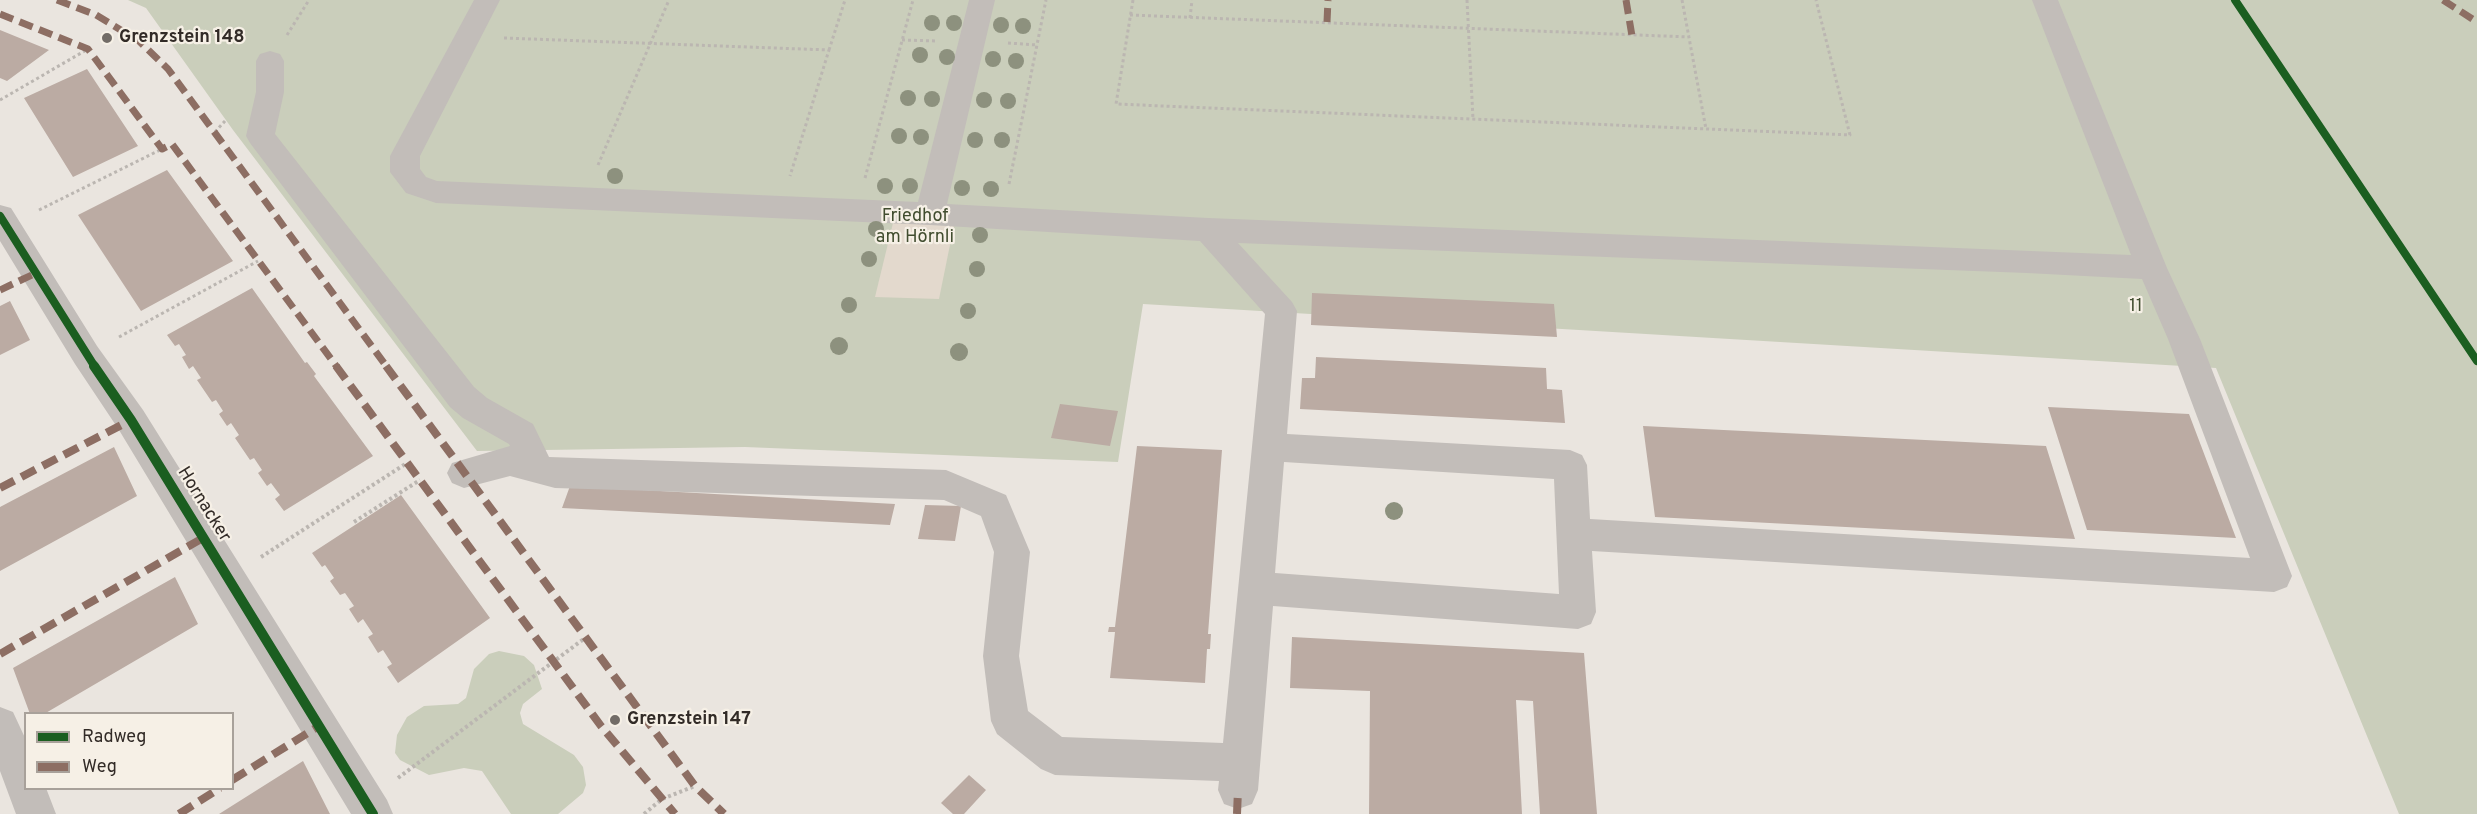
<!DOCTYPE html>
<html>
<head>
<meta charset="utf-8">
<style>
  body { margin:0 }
  #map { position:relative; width:2477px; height:814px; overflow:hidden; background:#eae5df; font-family:Overpass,sans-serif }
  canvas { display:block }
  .legend { position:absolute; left:24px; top:712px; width:210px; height:78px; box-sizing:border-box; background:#f6f0e6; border:2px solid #a8a19a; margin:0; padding:8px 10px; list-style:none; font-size:18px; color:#322b27 }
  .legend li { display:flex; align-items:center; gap:12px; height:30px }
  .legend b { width:30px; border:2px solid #a8a19a }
</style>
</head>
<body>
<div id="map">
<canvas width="2477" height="814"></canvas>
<ul class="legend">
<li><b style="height:8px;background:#1b5e20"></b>Radweg</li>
<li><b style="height:8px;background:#8d6e63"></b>Weg</li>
</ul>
</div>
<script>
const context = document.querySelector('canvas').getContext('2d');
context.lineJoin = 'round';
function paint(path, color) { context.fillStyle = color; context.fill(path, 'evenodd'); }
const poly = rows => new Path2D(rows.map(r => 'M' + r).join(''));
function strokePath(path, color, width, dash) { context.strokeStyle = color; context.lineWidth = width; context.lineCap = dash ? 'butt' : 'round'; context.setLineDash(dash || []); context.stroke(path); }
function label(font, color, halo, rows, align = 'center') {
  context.font = font + ' Overpass,sans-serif'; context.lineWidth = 4.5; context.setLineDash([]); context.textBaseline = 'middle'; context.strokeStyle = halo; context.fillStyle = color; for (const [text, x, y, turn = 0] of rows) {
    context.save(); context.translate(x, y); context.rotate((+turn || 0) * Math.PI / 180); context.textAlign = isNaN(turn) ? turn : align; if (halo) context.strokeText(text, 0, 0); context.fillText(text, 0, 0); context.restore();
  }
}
const green = poly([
  [128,0,2477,0,2477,814,2399,814,2216,368,1143,304,1118,462,745,447,477,451,233,130,146,8],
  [499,651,524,656,534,665,542,689,523,704,520,713,523,724,574,755,583,767,586,785,583,793,558,814,511,814,482,771,464,768,429,775,400,760,395,753,397,735,407,717,424,706,458,704,466,698,474,669,489,654]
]);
const plaza = poly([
  [893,223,954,225,939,299,875,297]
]);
const building = poly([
  [0,30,49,50,7,81,0,78],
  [87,69,138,146,73,177,24,98],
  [167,170,233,261,141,311,78,215],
  [252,288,305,363,307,362,316,374,314,376,373,456,284,511,275,499,280,495,271,483,267,486,258,473,262,470,254,458,250,460,235,438,239,435,231,423,227,426,219,414,223,411,216,400,212,402,197,380,201,378,193,366,189,369,182,357,186,355,179,344,175,346,167,335],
  [1312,293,1554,304,1557,337,1311,325],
  [10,301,30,340,0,355,0,306],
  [1316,357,1546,368,1547,389,1562,390,1565,423,1300,409,1302,378,1315,378],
  [1060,404,1118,411,1110,446,1051,438],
  [2048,407,2189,414,2236,538,2087,530],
  [1643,426,2046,446,2075,539,1655,517],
  [1137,446,1222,450,1208,634,1211,634,1210,649,1207,649,1205,683,1110,678,1115,632,1108,632,1109,627,1115,627],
  [114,447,137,496,0,571,0,507],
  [570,486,895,504,890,525,562,508],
  [401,495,490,618,398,683,387,667,392,664,383,650,378,653,368,637,373,634,363,619,358,623,349,609,354,606,345,593,340,595,330,581,334,578,325,565,322,567,312,553],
  [925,505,961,506,955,541,918,539],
  [175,577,198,624,44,714,30,714,13,668],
  [1292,637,1584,653,1597,814,1540,814,1533,701,1516,700,1522,814,1369,814,1370,691,1290,688],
  [303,761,330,814,219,814],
  [969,775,986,790,964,814,953,814,941,803]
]);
const pathFar1 = poly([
  [1133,0,1116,104,1850,135,1816,0],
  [1467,0,1473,119],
  [1682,0,1706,129],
  [1130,15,1689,37],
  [1190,18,1192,0],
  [287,35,309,0],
  [504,38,829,50,790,176],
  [902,40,937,41],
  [1008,43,1037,45],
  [829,50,845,0],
  [0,100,88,49],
  [215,132,225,121],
  [598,165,669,0],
  [865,178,913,0],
  [1009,184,1046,0],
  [39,210,162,149],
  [119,337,258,261]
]);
const path = poly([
  [354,522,420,480],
  [261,557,407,463],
  [398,778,585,638],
  [644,814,662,799,695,786]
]);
const minor = poly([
  [474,0,500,0,420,156,420,169,426,177,437,181,918,202,969,0,995,0,947,204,1208,218,2131,255,2032,0,2058,0,2167,268,2200,339,2292,576,2287,587,2274,592,1592,551,1596,612,1591,624,1578,629,1273,606,1258,790,1252,804,1238,809,1224,804,1218,790,1219,781,1055,775,1041,769,997,734,991,721,983,656,994,552,981,516,944,500,555,488,510,476,464,488,452,483,447,473,452,463,510,446,509,444,463,418,450,407,250,143,246,136,256,92,256,61,260,54,270,51,280,54,284,61,284,92,275,134,474,387,487,398,533,424,549,457,946,470,1006,495,1030,552,1019,656,1028,711,1062,737,1223,743,1265,314,1200,241,930,225,436,203,406,193,390,172,390,156,474,0],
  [1238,243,2027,273,2142,279,2168,339,2250,558,1590,519,1587,465,1582,455,1570,450,1287,434,1297,311,1292,302,1238,243],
  [1284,462,1554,479,1559,594,1275,573,1284,462],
  [0,205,11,208,97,346,143,410,387,800,393,814,351,814,119,430,75,364,0,241,0,205],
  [0,707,13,712,26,740,26,788,46,788,56,814,16,814,0,771,0,707]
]);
const quietFar1 = poly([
  [57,0,96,15,139,41,168,69,387,367],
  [1626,0,1632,36],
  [2443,0,2477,22],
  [0,14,88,49,162,149,172,144,337,367],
  [1327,22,1328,0],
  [0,290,36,273]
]);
const quiet = poly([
  [336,366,601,726,675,814],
  [386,366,695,786,724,814],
  [0,488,131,420],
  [0,654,203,538],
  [232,780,319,726],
  [179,814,220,788],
  [1237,814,1238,790]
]);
const cyclewayFar1 = poly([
  [2235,0,2477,361],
  [0,216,95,367]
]);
const cycleway = poly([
  [94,366,131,420,373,814]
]);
const trees = [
  [932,23,8],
  [954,23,8],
  [1001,25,8],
  [1023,26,8],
  [920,55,8],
  [947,57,8],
  [993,59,8],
  [1016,61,8],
  [908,98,8],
  [932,99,8],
  [984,100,8],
  [1008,101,8],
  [899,136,8],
  [921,137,8],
  [975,140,8],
  [1002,140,8],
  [615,176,8],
  [885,186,8],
  [910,186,8],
  [962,188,8],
  [991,189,8],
  [876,229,8],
  [980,235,8],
  [869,259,8],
  [977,269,8],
  [849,305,8],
  [968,311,8],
  [839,346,9],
  [959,352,9],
  [1394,511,9]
];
const markers = [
  [107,38,6,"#726c67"],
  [615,720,6,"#726c67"]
];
const poiNames = [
  ["Grenzstein 148",119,38],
  ["Grenzstein 147",627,720]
];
const parkNames = [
  ["Friedhof",915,217],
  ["am Hörnli",915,238],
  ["11",2136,307]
];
const streetNames = [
  ["Hornacker",203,505,58]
];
paint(green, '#cacebb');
paint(plaza, '#e3d9cd');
paint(building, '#bbaba3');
strokePath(pathFar1, '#bbb6b1', 3, [3, 3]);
strokePath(path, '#bbb6b1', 4, [3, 3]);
paint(minor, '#c2bdb9');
strokePath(quietFar1, '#8d6e63', 7, [14, 7]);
strokePath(quiet, '#8d6e63', 8, [16, 8]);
strokePath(cyclewayFar1, '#1b5e20', 8);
strokePath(cycleway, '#1b5e20', 10);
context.fillStyle = '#8d917e';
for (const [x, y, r] of trees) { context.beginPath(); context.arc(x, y, r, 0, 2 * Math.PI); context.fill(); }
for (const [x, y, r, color] of markers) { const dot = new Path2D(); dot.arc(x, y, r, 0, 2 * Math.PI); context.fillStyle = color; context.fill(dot); strokePath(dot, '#f6f0e6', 2); }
label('bold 18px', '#322b27', '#f6f0e6', poiNames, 'left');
label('18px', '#414d2f', '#f6f0e6', parkNames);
label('18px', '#322b27', '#f6f0e6', streetNames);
</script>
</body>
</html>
